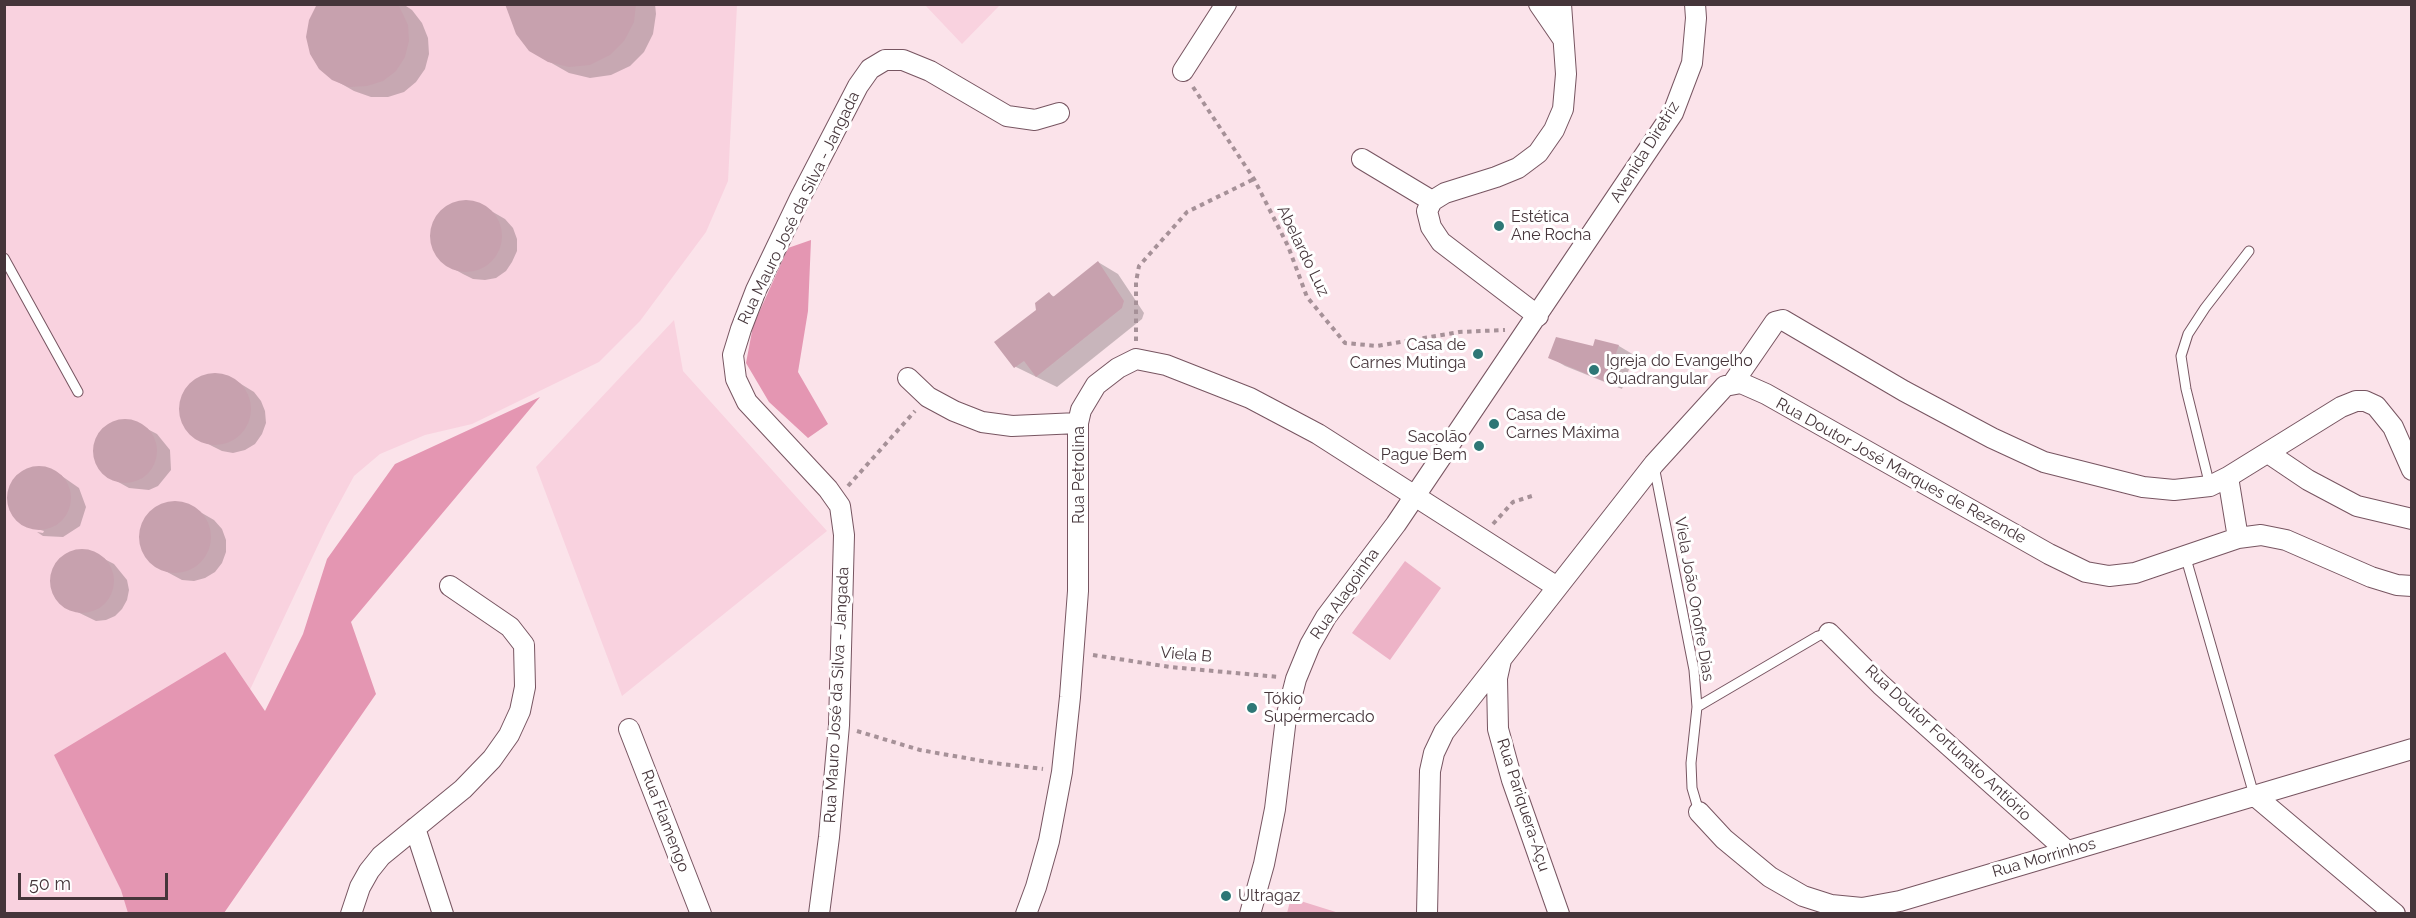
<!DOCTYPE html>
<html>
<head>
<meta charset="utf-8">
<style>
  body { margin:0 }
  #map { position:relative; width:2416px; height:918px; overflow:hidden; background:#fbe3ea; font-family:Raleway,sans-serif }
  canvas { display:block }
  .frame { position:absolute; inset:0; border:6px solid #45353a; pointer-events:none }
  .scale { position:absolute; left:18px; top:873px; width:150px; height:27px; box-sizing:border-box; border:3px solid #45353a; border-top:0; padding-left:8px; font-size:18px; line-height:21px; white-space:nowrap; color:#45353a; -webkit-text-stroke:4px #fff; paint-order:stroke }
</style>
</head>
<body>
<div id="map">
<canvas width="2416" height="918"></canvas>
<div class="frame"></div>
<div class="scale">50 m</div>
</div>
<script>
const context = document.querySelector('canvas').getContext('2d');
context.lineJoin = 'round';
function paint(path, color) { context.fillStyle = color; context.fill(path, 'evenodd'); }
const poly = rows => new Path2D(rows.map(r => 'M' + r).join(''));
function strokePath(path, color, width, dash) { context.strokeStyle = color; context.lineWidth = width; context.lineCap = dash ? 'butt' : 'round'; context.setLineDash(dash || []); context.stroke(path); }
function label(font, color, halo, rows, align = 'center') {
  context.font = font + ' Raleway,sans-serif'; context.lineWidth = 6; context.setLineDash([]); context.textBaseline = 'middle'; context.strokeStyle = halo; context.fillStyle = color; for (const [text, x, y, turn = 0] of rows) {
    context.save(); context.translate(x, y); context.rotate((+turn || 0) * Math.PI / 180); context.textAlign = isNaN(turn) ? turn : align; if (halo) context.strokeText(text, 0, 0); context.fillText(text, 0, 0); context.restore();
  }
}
const built = poly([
  [5,5,737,5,728,181,706,232,640,321,599,362,472,424,425,435,380,454,354,476,327,526,145,913,5,914],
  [925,5,1000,5,962,44],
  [674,320,683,371,827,531,622,696,536,467]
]);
const green = poly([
  [1405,561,1441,588,1390,660,1352,633],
  [1291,898,1339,913,1287,913]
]);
const forest = poly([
  [811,240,808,311,798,372,828,424,808,438,769,402,746,363,753,326,788,248],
  [540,397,351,622,376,694,224,913,128,913,121,890,54,755,225,652,265,711,303,634,327,559,395,464]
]);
const shadow = poly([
  [319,4,403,4,412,10,422,23,428,38,429,54,425,69,416,82,404,92,388,97,371,97,354,91,333,79],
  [510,4,655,4,656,14,653,34,644,52,630,66,611,75,590,78,569,73,548,61],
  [468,202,479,204,505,219,513,228,517,239,517,251,512,262,506,271,496,278,485,280,473,279,463,274,447,265,434,247,434,225,439,215,447,207,457,203],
  [1098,262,1118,274,1144,313,1142,319,1057,387,1016,367,996,342,1038,310,1049,294,1055,297],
  [1619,346,1634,355,1622,389,1565,366,1550,357,1594,348],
  [217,374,228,376,254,392,261,401,265,411,266,423,262,434,255,444,245,450,233,453,222,451,212,446,195,437,187,429,182,419,182,397,188,387,195,380,206,375],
  [132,421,157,434,170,450,171,470,158,486,149,490,129,488,113,479,98,465,95,446,98,436,112,423],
  [36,467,56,472,79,488,86,507,80,526,63,537,43,536,37,532,43,533,44,531,27,526,19,521,9,503,12,484,18,476],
  [177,502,188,505,214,520,222,529,226,540,226,552,222,563,215,572,205,578,194,581,182,580,156,566,148,558,141,537,148,516,156,508,166,503],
  [78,550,89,551,114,564,127,580,129,590,127,600,122,609,115,616,106,620,96,621,61,604,55,596,52,576,55,567,61,559]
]);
const building = poly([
  [317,4,398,4,408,25,409,41,405,57,396,71,383,81,367,86,349,87,332,80,319,69,310,54,306,37,309,20],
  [505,4,636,4,634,22,624,41,610,55,590,65,569,67,548,62,529,51,516,34],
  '430 236a36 36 0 1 1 72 0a36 36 0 1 1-72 0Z',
  [1098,261,1124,301,1122,308,1036,377,1024,361,1014,368,994,342,1036,310,1035,303,1049,292,1053,297],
  [1556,337,1593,346,1595,339,1619,345,1606,382,1548,358],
  '179 409a36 36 0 1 1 72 0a36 36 0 1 1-72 0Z',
  '93 451a32 32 0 1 1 64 0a32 32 0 1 1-64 0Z',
  '7 498a32 32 0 1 1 64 0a32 32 0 1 1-64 0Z',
  '139 537a36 36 0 1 1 72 0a36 36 0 1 1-72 0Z',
  '50 581a32 32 0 1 1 64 0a32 32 0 1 1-64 0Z'
]);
const path = poly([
  [1193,87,1254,179,1288,246,1307,297,1345,343,1377,346,1459,332,1505,330],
  [1136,341,1136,282,1139,266,1187,212,1254,179],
  [848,486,915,411],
  [1493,524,1513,502,1535,495],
  [1093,655,1170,667,1279,677],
  [857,731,920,750,994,763,1043,769]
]);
const lane = poly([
  [4,258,78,392],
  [1654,466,1694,670,1697,707,1691,763,1692,788,1699,812],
  [2210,486,2186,389,2181,356,2188,334,2205,308,2249,251],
  [2185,555,2254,795],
  [1697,707,1818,636,1829,633]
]);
const street = poly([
  [1539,4,1563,39],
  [1183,71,1226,4],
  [1362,159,1432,201],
  [1538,316,1441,242,1431,227,1427,211,1432,201,1445,193,1496,177,1518,168,1538,153,1554,130,1563,109,1566,74,1561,4],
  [908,378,928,397,954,411,982,422,1012,426,1078,423],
  [1733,383,1775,322,1783,320,1904,391,1992,438,2044,462,2143,487,2174,490,2210,486,2228,477],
  [2268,453,2308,480,2357,506,2412,519],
  [2238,538,2228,477,2341,407,2356,401,2365,401,2376,406,2393,427,2412,470],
  [1829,633,1881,685,2067,851],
  [1501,660,1497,678,1498,729,1512,780,1559,914],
  [629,729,701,914],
  [2254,795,2395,914],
  [1699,812,1724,839,1770,877,1803,896,1831,905,1862,908,1900,901,2412,749],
  [415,828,443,914],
  [351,914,360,887,369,871,381,856,463,789,492,759,509,735,520,711,525,687,524,645,510,627,450,586],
  [819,914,829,837,839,725,844,535,840,506,828,489,747,402,736,379,733,355,741,329,756,290,800,198,858,86,870,69,885,60,903,60,930,71,1007,116,1035,120,1059,113],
  [1026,914,1036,887,1049,841,1062,772,1070,697,1078,591,1078,423,1081,410,1096,385,1118,368,1136,359,1166,365,1250,398,1318,434,1557,587],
  [1250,914,1264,864,1275,809,1286,718,1296,679,1310,645,1326,617,1396,524,1673,113,1692,63,1696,18,1695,4],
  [1427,914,1430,771,1434,753,1444,732,1654,464,1725,386,1741,383,1766,394,2049,554,2086,572,2109,576,2135,573,2238,538,2261,535,2286,540,2371,577,2397,585,2412,586]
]);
const markers = [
  [1499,226,6,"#2e7776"],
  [1478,354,6,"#2e7776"],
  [1594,370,6,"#2e7776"],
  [1494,424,6,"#2e7776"],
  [1479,446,6,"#2e7776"],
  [1252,708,6,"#2e7776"],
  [1226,896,6,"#2e7776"]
];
const streetNames = [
  ["Avenida Diretriz",1645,152,-58],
  ["Rua Mauro José da Silva - Jangada",799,208,-64],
  ["Abelardo Luz",1303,251,64],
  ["Rua Doutor José Marques de Rezende",1901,471,29],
  ["Rua Petrolina",1079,475,-90],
  ["Rua Alagoinha",1345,594,-55],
  ["Viela João Onofre Dias",1694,599,80],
  ["Viela B",1186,655,5],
  ["Rua Mauro José da Silva - Jangada",837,695,-87],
  ["Rua Doutor Fortunato Antiório",1948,743,43],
  ["Rua Pariquera-Açu",1523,805,72],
  ["Rua Flamengo",665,821,69],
  ["Rua Morrinhos",2044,858,-16]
];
const poiNames = [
  ["Estética",1511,217],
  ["Ane Rocha",1511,235],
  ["Casa de",1466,345,"right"],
  ["Carnes Mutinga",1466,363,"right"],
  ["Igreja do Evangelho",1606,361],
  ["Quadrangular",1606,379],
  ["Casa de",1506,415],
  ["Carnes Máxima",1506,433],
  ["Sacolão",1467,437,"right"],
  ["Pague Bem",1467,455,"right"],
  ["Tókio",1264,699],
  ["Supermercado",1264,717],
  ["Ultragaz",1238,896]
];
paint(built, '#f9d2df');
paint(green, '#edb3c7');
paint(forest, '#e496b2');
paint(shadow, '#0003');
paint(building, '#c7a1ae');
strokePath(lane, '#775561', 11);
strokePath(street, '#775561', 22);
strokePath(path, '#a69198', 4, [4.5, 4.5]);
strokePath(lane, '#fff', 9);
strokePath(street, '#fff', 20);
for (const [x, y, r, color] of markers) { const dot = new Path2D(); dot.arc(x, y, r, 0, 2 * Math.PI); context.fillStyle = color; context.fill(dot); strokePath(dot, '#fff', 2); }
label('16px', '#45353a', '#fff', streetNames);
label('16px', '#45353a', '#fff', poiNames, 'left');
</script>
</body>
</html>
